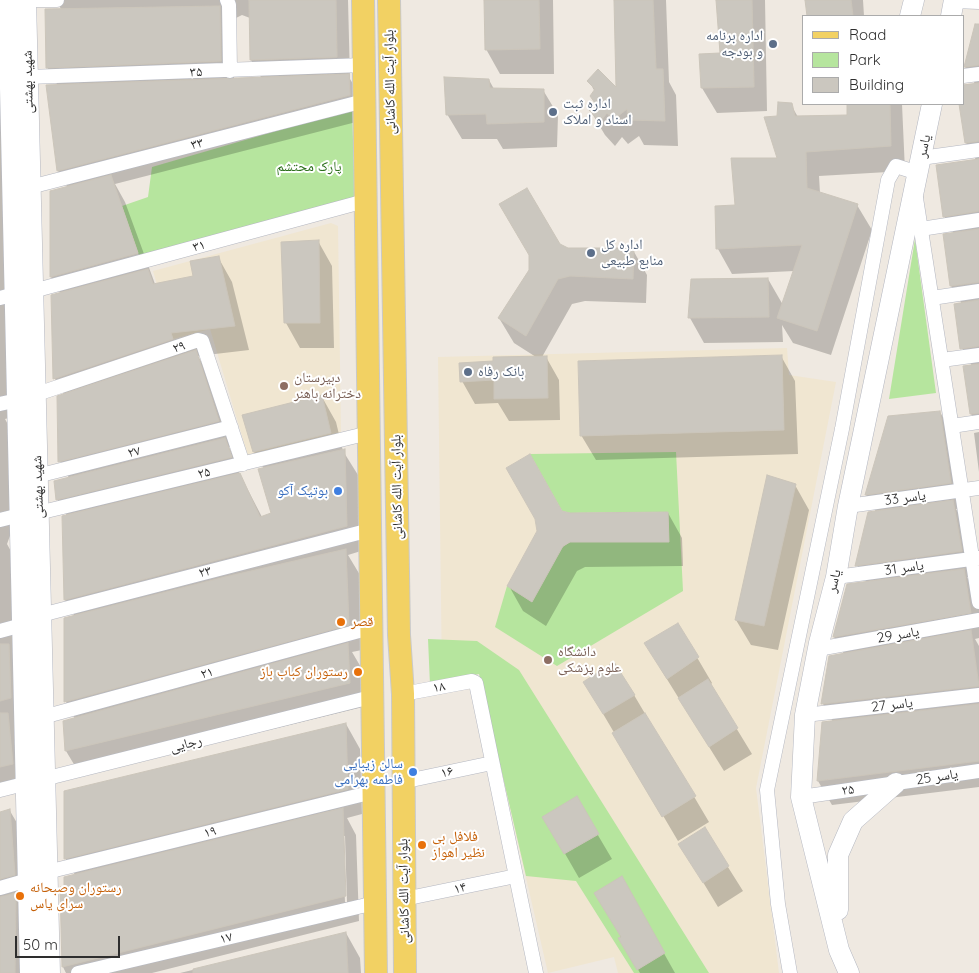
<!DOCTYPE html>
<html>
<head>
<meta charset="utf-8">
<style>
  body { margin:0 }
  #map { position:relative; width:979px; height:973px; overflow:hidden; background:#efe9e1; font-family:Quicksand,sans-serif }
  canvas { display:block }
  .legend { position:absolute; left:802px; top:15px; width:162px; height:90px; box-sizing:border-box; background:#fff; border:1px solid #ababab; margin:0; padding:6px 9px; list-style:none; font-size:15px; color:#2e2e2e }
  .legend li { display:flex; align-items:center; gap:10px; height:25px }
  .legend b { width:25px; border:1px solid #ababab }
  .scale { position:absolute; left:15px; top:936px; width:105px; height:22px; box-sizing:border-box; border:2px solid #2e2e2e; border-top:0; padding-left:6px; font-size:15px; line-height:18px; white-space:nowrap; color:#2e2e2e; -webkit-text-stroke:4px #fff; paint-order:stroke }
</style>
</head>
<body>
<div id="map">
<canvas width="979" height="973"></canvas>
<ul class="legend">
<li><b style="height:6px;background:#f2d163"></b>Road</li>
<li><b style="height:14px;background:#b6e59e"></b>Park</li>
<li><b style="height:14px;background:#cbc7bf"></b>Building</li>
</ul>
<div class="scale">50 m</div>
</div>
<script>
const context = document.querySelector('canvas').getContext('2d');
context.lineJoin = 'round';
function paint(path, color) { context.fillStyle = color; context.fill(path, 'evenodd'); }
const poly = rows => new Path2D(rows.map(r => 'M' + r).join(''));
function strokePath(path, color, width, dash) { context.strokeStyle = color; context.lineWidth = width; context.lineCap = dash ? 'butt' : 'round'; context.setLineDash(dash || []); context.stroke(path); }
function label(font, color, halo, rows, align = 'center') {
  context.font = font + ' Quicksand,"Noto Naskh Arabic",sans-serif'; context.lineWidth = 4; context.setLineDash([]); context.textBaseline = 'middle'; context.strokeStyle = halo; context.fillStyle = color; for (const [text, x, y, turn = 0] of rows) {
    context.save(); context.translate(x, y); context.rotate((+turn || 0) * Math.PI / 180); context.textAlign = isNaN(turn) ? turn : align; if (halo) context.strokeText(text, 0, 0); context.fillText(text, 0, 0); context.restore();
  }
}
const education = poly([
  [331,223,338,226,341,433,248,456,210,329,173,339,153,271],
  [787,348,789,375,836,382,756,788,779,973,618,973,614,957,548,973,479,674,442,681,438,357],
  [782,355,784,430,580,436,578,361],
  [530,454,562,511,570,513,668,512,669,541,570,542,507,586,537,531,535,519,506,468],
  [678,623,699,657,667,679,644,643],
  [614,662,634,695,603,714,583,682],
  [707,679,738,728,709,747,678,698],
  [645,713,666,747,633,767,612,733],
  [676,764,696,796,662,817],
  [705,827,729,866,703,883,678,844]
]);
const green = poly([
  [352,109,355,200,140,258,122,206,148,197,152,167],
  [915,239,936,393,889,399],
  [676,452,683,591,557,666,495,627,507,586,570,542,669,541,668,512,570,513,562,511,530,454],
  [428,639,477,641,519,670,709,973,634,973,576,881,526,876,479,674,430,685]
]);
const shadow = poly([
  [0,0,16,416,5,419,18,443,11,533,7,544,13,555,26,789,0,795],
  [56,0,348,0,350,79,363,100,364,120,115,184,125,202,155,284,195,277,218,257,232,282,249,350,198,356,210,377,233,446,229,447,241,472,236,463,234,463,262,517,273,513,264,469,254,452,322,397,336,422,343,451,358,475,361,551,348,555,360,575,362,650,352,652,362,669,363,707,81,776,66,751,64,722,75,719,66,702,65,619,75,617,65,600,67,516,57,499,69,478,60,461,64,395,55,379,52,296,61,294,51,277,51,192,68,188,58,171,58,86,47,67,61,9],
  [242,15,250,18,251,60,262,79,234,80,232,24,234,19],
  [485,0,553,0,554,74,500,74,486,49],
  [615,0,666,0,669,82,676,95,678,146,644,145,639,136,628,144,622,137,615,146,605,135,590,110,596,104,595,92,589,81,618,90],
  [717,0,765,0,767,111,717,113,702,88,700,55,721,54],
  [807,0,863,0,864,16,808,16],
  [976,24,979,24,979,428,971,414,965,367,972,366,962,348,962,304,951,286,945,235,954,234,944,216,976,160,966,143,961,104,963,104,963,85,975,84,965,67],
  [489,80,494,89,543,90,558,115,557,147,503,149,497,139,462,139,447,114],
  [848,104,902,104,905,171,819,176,820,193,857,205,872,230,831,355,793,343,782,325,783,342,704,343,690,318,768,279,783,305,794,271,732,274,718,249,716,207,736,207,779,160,778,117,791,105,798,117,848,116],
  [318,241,332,266,334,348,300,348,286,323],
  [559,245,568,249,633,250,647,275,646,303,585,301,572,304,542,357,546,357,559,380,560,420,509,421,498,403,475,404,462,381,536,357,514,343,499,318],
  [781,356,795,381,798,454,596,460,581,435],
  [940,412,954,437,964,508,956,509,967,527,976,576,967,577,977,595,979,605,979,638,975,639,979,646,979,787,832,805,818,781,833,722,823,704,830,657,844,654,834,637,848,586,867,583,857,565,876,512,866,495],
  [979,432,979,472,974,433],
  [795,485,809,510,778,650,751,645,736,620],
  [562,512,569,515,668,513,682,538,683,566,585,567,577,571,546,626,523,611,509,586],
  [678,625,712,683,710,685,752,754,724,771,660,668],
  [634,695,709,822,678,841,599,707],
  [346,724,360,749,362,814,347,818,356,835,359,921,152,973,66,973,63,967,62,888,66,887,75,875,65,858],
  [342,836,345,836,347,902,345,902],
  [576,798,612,859,579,878,544,817],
  [10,811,24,835,29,973,0,973,0,813],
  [704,829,743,891,718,907,680,844],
  [621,877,675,973,640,973,620,938],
  [346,933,360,958,361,973,180,973]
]);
const building = poly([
  [249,0,336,0,337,57,250,60,249,0],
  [484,0,539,0,540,49,485,50,484,0],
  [614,0,653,0,656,69,663,69,665,121,628,120,627,109,613,120,607,113,600,122,589,110,595,103,590,96,595,89,587,81,598,69,616,87,614,0],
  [716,0,752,0,754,87,701,88,699,54,720,53,716,0],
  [805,0,851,0,853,16,807,16,805,0],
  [220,6,221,61,46,68,45,9,220,6],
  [975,24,979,24,979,65,964,67,975,24],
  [349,74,350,95,57,171,46,85,349,74],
  [444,77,489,79,490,88,544,89,544,122,487,124,486,114,446,115,444,77],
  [979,83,979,141,965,143,959,104,963,104,963,85,979,83],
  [778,102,792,103,795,116,847,115,847,104,890,104,891,146,806,152,807,188,858,204,817,331,777,318,802,245,716,249,715,206,735,205,731,158,777,158,764,117,777,116,778,102],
  [979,159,979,211,943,217,936,165,979,159],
  [111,175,138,253,50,277,50,191,111,175],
  [527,188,560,244,568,248,634,248,633,279,570,276,558,279,526,336,498,318,529,270,529,255,499,204,527,188],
  [979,229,979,282,950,286,943,234,979,229],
  [319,240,320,323,284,323,281,242,319,240],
  [219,256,235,326,171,333,173,339,53,379,51,295,148,269,153,284,193,276,190,261,219,256],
  [768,278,769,317,688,318,691,279,768,278],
  [979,300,979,346,960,349,954,304,979,300],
  [196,350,219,421,58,462,57,396,196,350],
  [782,355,784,430,580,436,578,361,782,355],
  [547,356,548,398,494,399,494,380,460,382,459,363,493,361,493,357,547,356],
  [979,364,979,413,970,414,963,366,979,364],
  [322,395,331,433,253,452,242,415,322,395],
  [940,411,951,483,865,495,888,416,940,411],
  [225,438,232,457,56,500,54,481,225,438],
  [345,449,347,526,64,600,62,516,240,473,260,517,271,513,258,469,345,449],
  [530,454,562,511,570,513,668,512,669,542,570,542,563,546,532,602,507,586,537,531,535,519,506,468,530,454],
  [767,475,796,484,764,626,735,620,767,475],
  [953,500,962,551,855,566,868,512,953,500],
  [346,549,349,625,64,702,64,618,225,577,346,549],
  [964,569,971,613,833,637,847,584,964,569],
  [678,623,699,657,667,679,644,643,678,623],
  [971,630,979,686,821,704,829,656,971,630],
  [348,643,350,683,65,751,63,721,348,643],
  [0,644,9,644,11,698,0,701,0,644],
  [614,662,635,695,603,714,583,682,614,662],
  [708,679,738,728,709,747,678,698,708,679],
  [979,704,979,761,817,781,822,722,979,704],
  [0,713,8,713,13,764,0,767,0,713],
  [645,713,696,796,662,817,612,733,645,713],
  [346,723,348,789,64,859,64,791,346,723],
  [577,796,599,834,564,854,542,817,577,796],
  [343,808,346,896,62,967,60,887,64,886,64,877,343,808],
  [10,809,15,875,0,879,0,812,10,809],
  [705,827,729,866,703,883,678,844,705,827],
  [622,876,665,953,637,970,618,938,621,937,594,893,622,876],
  [16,893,15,973,0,973,0,897,16,893],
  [346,932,348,973,193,973,193,969,346,932]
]);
const street = poly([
  [26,0,57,0],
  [227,0,229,5,230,71],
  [954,1,979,2],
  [963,76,979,74],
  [28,77,364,65],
  [921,158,979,150],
  [30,187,364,101],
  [916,198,979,602],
  [921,229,979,220],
  [33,291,365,201],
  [0,298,15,294],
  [932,298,979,291],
  [942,360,979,355],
  [34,395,198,340,202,341,243,464],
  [0,404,18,400],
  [952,426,979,422],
  [37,476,231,427],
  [848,506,979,488],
  [38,513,369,433],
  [0,520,20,515],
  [836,577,979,558],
  [41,615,370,530],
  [0,631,22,625],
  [818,649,979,620],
  [403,694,472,681,476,683,536,973],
  [805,715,979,695],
  [43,717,370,628],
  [402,782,492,763],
  [0,790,371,697],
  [801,797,979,771],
  [47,872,373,792],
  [0,888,28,880],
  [404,899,516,876],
  [78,973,375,903],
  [790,973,778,904,767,790,842,429,888,180,896,166,918,173]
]);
const secondary = poly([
  [8,0,30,973],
  [26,0,50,973],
  [910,16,914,0],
  [951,16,954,0],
  [838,910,838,855,853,821,896,783],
  [849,973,839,950,801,797,805,715,819,643,836,577,848,506,932,104]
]);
const primary = poly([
  [363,0,376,973],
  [389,0,399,635,403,694,405,973]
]);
const markers = [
  [773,44,5,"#5c6f8a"],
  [553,112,5,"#5c6f8a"],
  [591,253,5,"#5c6f8a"],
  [468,372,5,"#5c6f8a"],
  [284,386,5,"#8d6e63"],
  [338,491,5,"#3f7fe0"],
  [341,622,5,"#e8710a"],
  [548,660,5,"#8d6e63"],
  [358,672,5,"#e8710a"],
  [413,772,5,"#3f7fe0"],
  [422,845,5,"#e8710a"],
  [20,896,5,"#e8710a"]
];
const serviceNames = [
  ["اداره برنامه",763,36,"right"],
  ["و بودجه",763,52,"right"],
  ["اداره ثبت",563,104],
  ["اسناد و املاک",563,120],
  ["اداره کل",601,245],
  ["منابع طبیعی",601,261],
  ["بانک رفاه",478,372]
];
const streetNames = [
  ["۳۵",196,72,-2],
  ["شهید بهشتی",28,82,-91],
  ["بلوار آیت الله کاشانی",390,82,-91],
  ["۳۳",197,144,-14],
  ["یاسر",924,146,-78],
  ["۳۱",199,246,-15],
  ["۲۹",179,347,-19],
  ["۲۷",134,452,-14],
  ["۲۵",204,473,-14],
  ["شهید بهشتی",38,487,-92],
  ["بلوار آیت الله کاشانی",397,487,-91],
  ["یاسر 33",905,498,-8],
  ["یاسر 31",904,568,-8],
  ["۲۳",205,572,-14],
  ["یاسر",834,581,-77],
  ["یاسر 29",898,635,-10],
  ["۲۱",207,673,-15],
  ["۱۸",439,687,-10],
  ["یاسر 27",892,705,-7],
  ["رجایی",186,744,-14],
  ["۱۶",447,772,-12],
  ["یاسر 25",937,777,-9],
  ["۲۵",848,790,-8],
  ["۱۹",210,832,-14],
  ["۱۴",460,888,-12],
  ["بلوار آیت الله کاشانی",404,891,-91],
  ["۱۷",226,938,-13]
];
const parkNames = [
  ["پارک محتشم",309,167]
];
const educationNames = [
  ["دبیرستان",294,378],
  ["دخترانه باهنر",294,394],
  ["دانشگاه",558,652],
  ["علوم پزشکی",558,668]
];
const shopNames = [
  ["بوتیک آکو",328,491],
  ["سالن زیبایی",403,764],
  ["فاطمه بهرامی",403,780]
];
const foodNames = [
  ["قصر",351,622],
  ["رستوران کباب باز",348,672,"right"],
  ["فلافل بی",432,837],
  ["نظیر اهواز",432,853],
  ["رستوران وصبحانه",30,888],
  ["سرای یاس",30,904]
];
paint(education, '#f0e6d1');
paint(green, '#b6e59e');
paint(shadow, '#0003');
paint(building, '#cbc7bf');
strokePath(building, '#cbc5ba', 1);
strokePath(street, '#b4b7c1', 15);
strokePath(secondary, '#b4b7c1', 21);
strokePath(primary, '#c9c9c9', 24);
strokePath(street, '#fff', 14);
strokePath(secondary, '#fff', 20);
strokePath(primary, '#f2d163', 22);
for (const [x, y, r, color] of markers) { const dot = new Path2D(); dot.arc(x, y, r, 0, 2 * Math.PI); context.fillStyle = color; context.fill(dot); strokePath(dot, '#fff', 2); }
label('14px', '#4e5e75', '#fff', serviceNames, 'left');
label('14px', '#2e2e2e', '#fff', streetNames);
label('14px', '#2c6e1b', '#fff', parkNames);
label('14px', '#785e54', '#fff', educationNames, 'left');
label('14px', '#366cbe', '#fff', shopNames, 'right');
label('14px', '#c56008', '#fff', foodNames, 'left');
</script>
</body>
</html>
